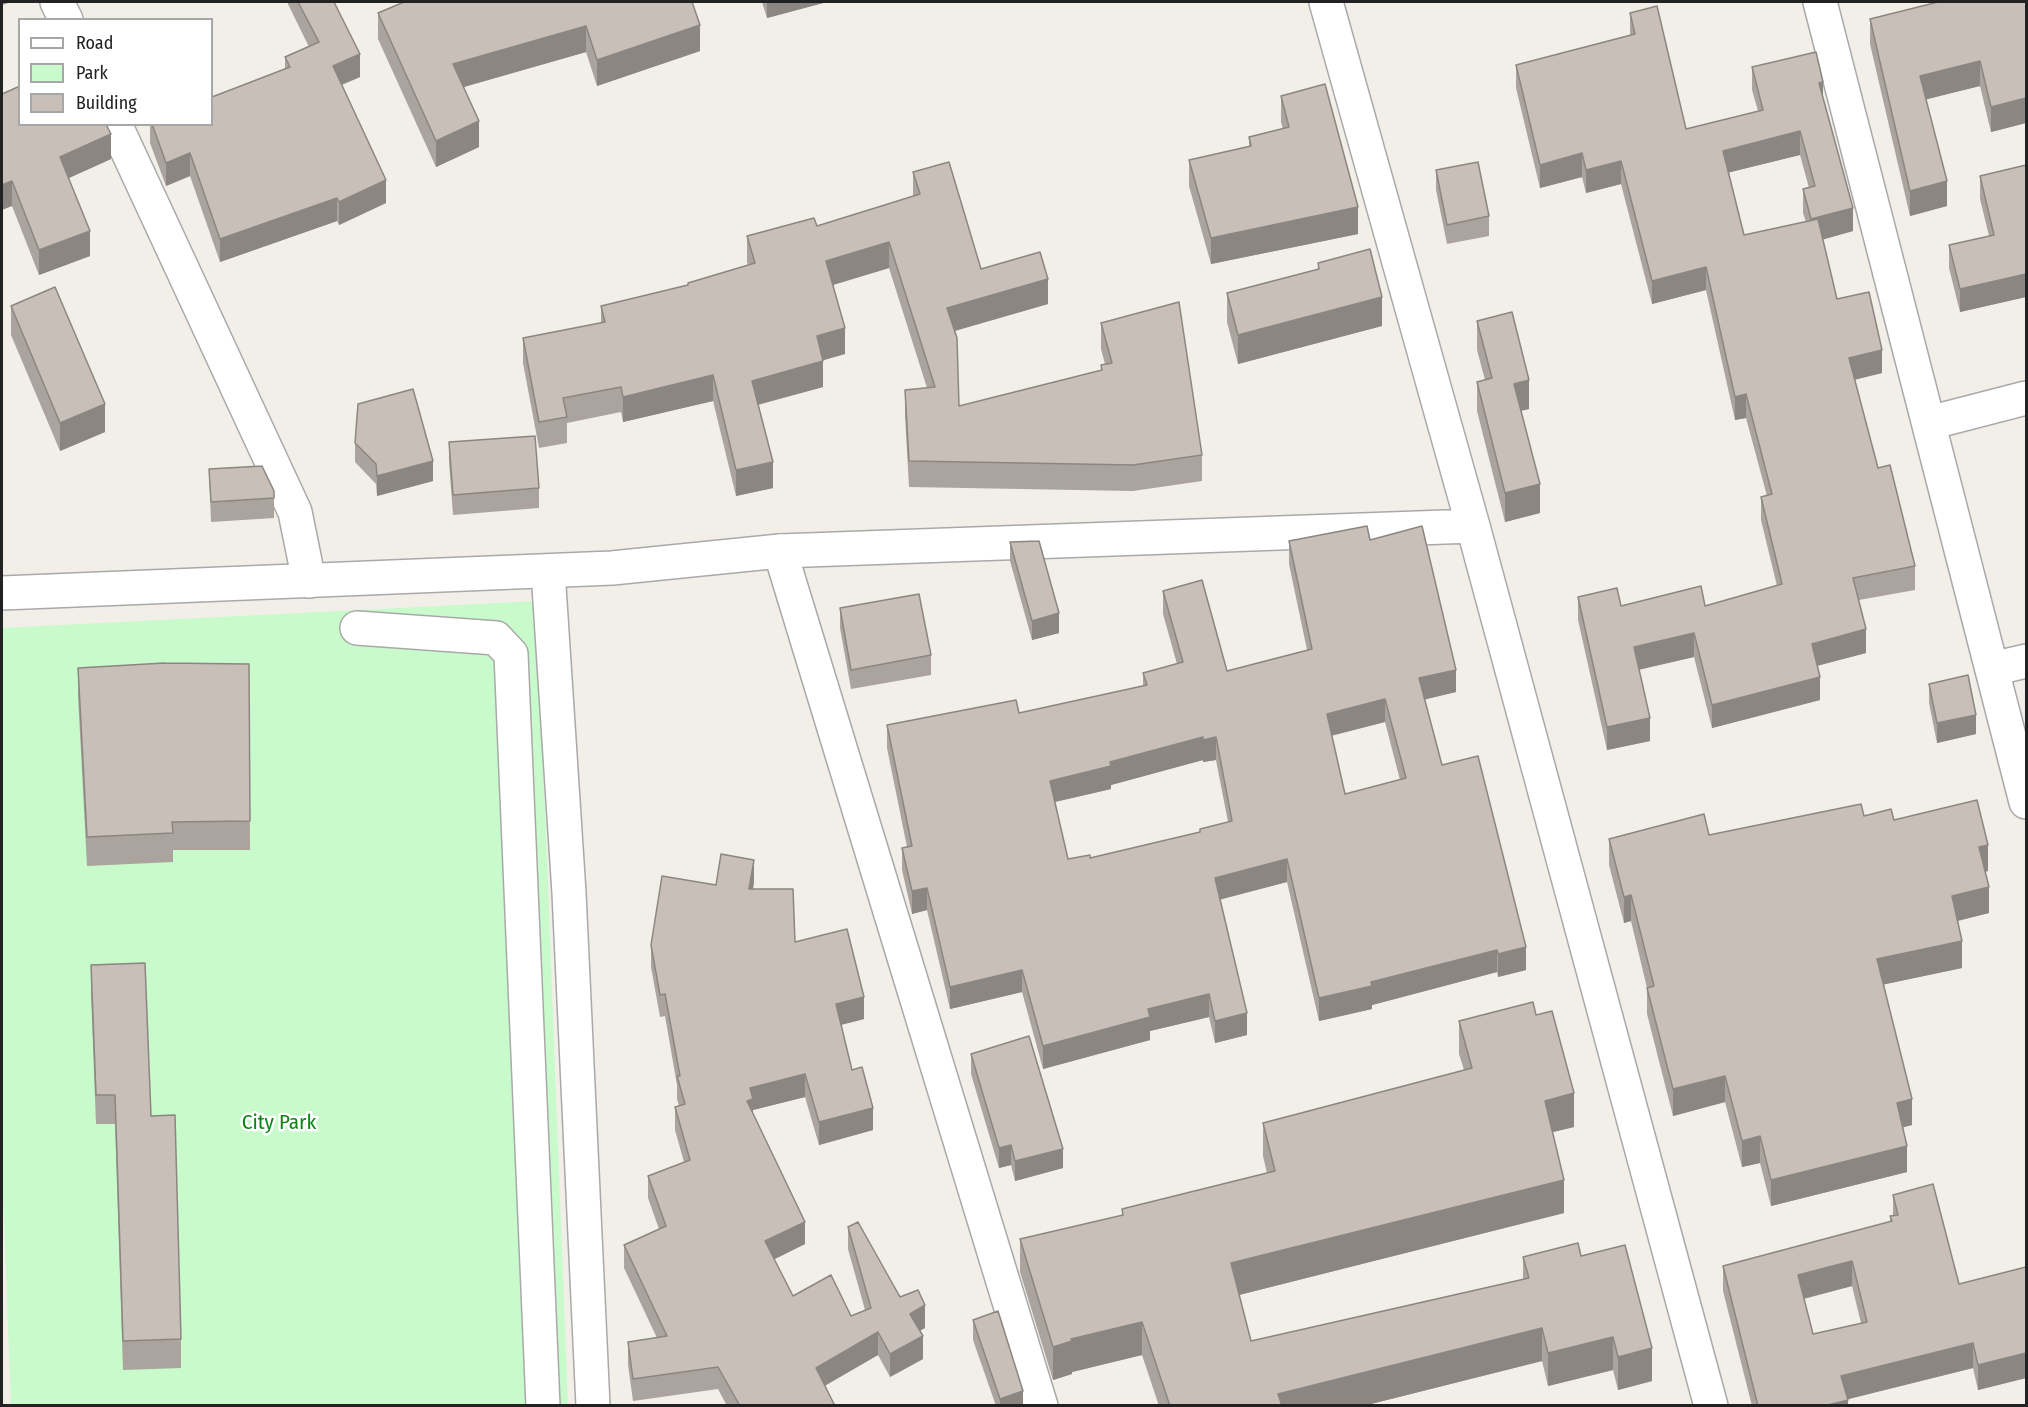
<!DOCTYPE html>
<html>
<head>
<meta charset="utf-8">
<style>
  body { margin:0 }
  #map { position:relative; width:2028px; height:1407px; overflow:hidden; background:#f2efe9; font-family:"Fira Sans Condensed",sans-serif }
  canvas { display:block }
  .frame { position:absolute; inset:0; border:3px solid #222; pointer-events:none }
  .legend { position:absolute; left:18px; top:18px; width:195px; height:108px; box-sizing:border-box; background:#fff; border:2px solid #a7a7a7; margin:0; padding:8px 10px; list-style:none; font-size:18px; color:#222 }
  .legend li { display:flex; align-items:center; gap:12px; height:30px }
  .legend b { width:30px; border:2px solid #a7a7a7 }
</style>
</head>
<body>
<div id="map">
<canvas width="2028" height="1407"></canvas>
<div class="frame"></div>
<ul class="legend">
<li><b style="height:8px;background:#fff"></b>Road</li>
<li><b style="height:16px;background:#c8facc"></b>Park</li>
<li><b style="height:16px;background:#c7bfb8"></b>Building</li>
</ul>
</div>
<script>
const context = document.querySelector('canvas').getContext('2d');
context.lineJoin = 'round';
function paint(path, color) { context.fillStyle = color; context.fill(path, 'evenodd'); }
const poly = rows => new Path2D(rows.map(r => 'M' + r).join(''));
function strokePath(path, color, width, dash) { context.strokeStyle = color; context.lineWidth = width; context.lineCap = dash ? 'butt' : 'round'; context.setLineDash(dash || []); context.stroke(path); }
function label(font, color, halo, rows, align = 'center') {
  context.font = font + ' "Fira Sans Condensed",sans-serif'; context.lineWidth = 5; context.setLineDash([]); context.textBaseline = 'middle'; context.strokeStyle = halo; context.fillStyle = color; for (const [text, x, y, turn = 0] of rows) {
    context.save(); context.translate(x, y); context.rotate((+turn || 0) * Math.PI / 180); context.textAlign = isNaN(turn) ? turn : align; if (halo) context.strokeText(text, 0, 0); context.fillText(text, 0, 0); context.restore();
  }
}
const park = poly([
  [537,601,568,1405,11,1405,2,1167,2,628]
]);
const minor = poly([
  [57,2,66,20],
  [1820,2,2026,802],
  [115,124,295,512,309,581],
  [1929,423,2026,398],
  [780,551,1041,1406],
  [548,571,569,893,593,1406],
  [357,628,496,638,511,654,543,1406],
  [1992,669,2026,661]
]);
const tertiary = poly([
  [1326,2,1473,526,1711,1406],
  [2,593,612,568,780,551,1473,526]
]);
const wall = poly([
  [287,2,334,2,360,77,342,85,386,203,339,225,337,221,220,262,190,176,166,186,150,143,150,124,212,124,285,68,285,57,309,47],
  [692,2,700,51,597,86,586,52,464,87,479,147,436,167,378,39,378,13],
  [762,2,827,2,767,18],
  [2026,2,2026,123,1991,132,1980,86,1926,99,1947,206,1910,216,1870,44,1870,19],
  [1630,13,1686,129,1758,111,1752,90,1752,67,1823,99,1853,231,1823,239,1837,299,1882,373,1854,380,1878,468,1915,566,1915,590,1859,600,1866,653,1817,666,1820,700,1712,728,1694,657,1639,669,1650,741,1607,750,1578,620,1578,597,1621,606,1705,606,1777,586,1761,520,1761,497,1767,496,1746,418,1735,420,1706,290,1652,304,1621,184,1586,193,1582,177,1540,188,1516,88,1516,65,1630,35],
  [1800,155,1809,188,1803,189,1803,213,1806,222,1744,235,1729,172],
  [2,94,111,159,69,178,90,256,39,275,12,206],
  [1281,96,1358,234,1211,264,1189,186,1189,160,1249,147,1249,137,1283,129,1281,122],
  [2026,165,2026,297,1960,312,1949,268,1949,245,1989,236,1980,199,1980,176],
  [1436,170,1489,216,1489,236,1447,244,1436,190],
  [913,172,981,269,1048,304,955,331,959,406,1101,370,1101,365,1105,364,1101,349,1101,323,1202,455,1202,481,1133,491,909,487,905,416,905,390,927,388,889,268,833,285,845,354,823,360,823,387,758,405,773,488,736,496,713,401,623,422,621,412,567,423,567,443,539,448,523,363,523,338,601,323,601,306,688,286,688,283,748,265,747,262,747,236,817,226,913,196],
  [1318,263,1382,326,1238,364,1227,322,1227,293,1318,269],
  [11,306,105,432,60,451,11,335],
  [1477,321,1529,409,1521,411,1540,513,1505,522,1477,411,1477,382,1485,380,1477,350],
  [449,442,539,488,539,508,453,515,449,462],
  [355,443,433,481,377,496,376,484,355,462],
  [209,469,274,498,274,518,211,522],
  [1370,540,1456,692,1424,699,1442,765,1526,970,1498,977,1497,972,1372,1005,1372,1009,1319,1021,1287,882,1220,899,1247,1035,1215,1043,1209,1017,1150,1031,1150,1040,1043,1069,1022,992,950,1009,927,910,912,914,902,870,902,848,907,847,887,748,887,725,1019,713,1143,686,1143,673,1177,664,1163,614,1163,591,1227,671,1307,650,1289,564,1289,541],
  [1385,722,1400,780,1345,794,1332,735],
  [1203,760,1203,762,1216,760,1228,822,1200,829,1200,832,1090,858,1068,859,1055,802,1111,789,1111,785],
  [1010,542,1059,633,1032,640,1010,561],
  [840,608,931,655,931,675,851,689,840,628],
  [249,664,250,850,173,850,173,862,87,866,78,696,78,668],
  [1929,684,1976,734,1937,743,1929,703],
  [1864,816,1894,820,1988,871,1985,872,1989,913,1958,921,1962,968,1884,984,1912,1125,1903,1127,1907,1172,1771,1206,1760,1163,1742,1167,1725,1102,1673,1116,1647,1014,1647,988,1631,921,1624,923,1609,865,1609,839,1709,835],
  [754,882,753,889,795,942,864,1019,841,1025,852,1070,873,1130,819,1145,805,1097,753,1110,753,1114,805,1244,774,1259,793,1296,851,1316,865,1310,848,1249,848,1227,925,1328,919,1331,923,1359,890,1377,878,1355,825,1385,835,1406,727,1406,718,1389,633,1401,628,1365,628,1342,657,1338,624,1268,624,1245,659,1229,648,1198,648,1176,684,1162,675,1130,675,1107,679,1106,677,1099,677,1085,665,1016,660,1017,651,967,651,945,716,885],
  [91,965,151,1116,181,1339,181,1368,123,1370,115,1124,96,1124,91,994],
  [1536,1015,1574,1127,1552,1132,1564,1213,1239,1295,1251,1341,1523,1279,1523,1257,1581,1256,1652,1381,1618,1390,1613,1370,1548,1386,1542,1361,1363,1406,1159,1406,1142,1355,1072,1372,1072,1374,1053,1380,1020,1272,1020,1239,1122,1216,1122,1209,1267,1173,1263,1156,1263,1123,1464,1070,1459,1054,1459,1021],
  [971,1054,1063,1168,1015,1181,1011,1165,999,1168,971,1074],
  [1893,1195,1959,1284,2026,1267,2026,1378,1978,1390,1973,1368,1847,1399,1848,1406,1752,1406,1723,1291,1723,1266,1890,1222,1890,1216,1893,1216],
  [1852,1286,1861,1323,1813,1334,1804,1299],
  [973,1320,1023,1406,996,1406,973,1340]
]);
const shadedWall = poly([
  [2,2,11,2,2,5],
  [767,2,827,2,767,18],
  [700,25,700,51,597,86,597,60],
  [586,26,586,52,453,90,453,64],
  [360,54,360,77,333,88,333,66],
  [1980,61,1980,86,1920,101,1920,76],
  [1823,82,1823,105,1819,83],
  [2026,98,2026,123,1991,132,1991,107],
  [479,121,479,147,436,167,436,141],
  [1800,131,1800,155,1723,174,1723,151],
  [111,134,111,159,60,182,60,157],
  [190,153,190,176,166,186,166,163],
  [1582,153,1582,177,1540,188,1540,165],
  [1621,161,1621,184,1586,193,1586,170],
  [386,180,386,203,339,225,339,202],
  [12,181,12,206,2,210,2,185],
  [1947,181,1947,206,1910,216,1910,191],
  [337,198,337,221,220,262,220,239],
  [1358,207,1358,234,1211,264,1211,238],
  [1853,208,1853,231,1811,243,1811,219],
  [90,231,90,256,39,275,39,250],
  [889,242,889,268,826,287,826,261],
  [1706,267,1706,290,1652,304,1652,281],
  [2026,274,2026,297,1960,312,1960,289],
  [1048,279,1048,304,947,333,947,308],
  [1382,297,1382,326,1238,364,1238,335],
  [845,328,845,354,817,362,817,336],
  [1882,350,1882,373,1849,381,1849,358],
  [823,361,823,387,752,406,752,381],
  [713,375,713,401,623,422,623,397],
  [1529,380,1529,409,1514,412,1514,384],
  [1746,394,1746,418,1735,420,1735,397],
  [105,404,105,432,60,451,60,423],
  [433,461,433,481,377,496,377,476],
  [773,462,773,488,736,496,736,470],
  [1540,484,1540,513,1505,522,1505,493],
  [1059,613,1059,633,1032,640,1032,621],
  [1866,629,1866,653,1812,667,1812,644],
  [1694,633,1694,657,1634,671,1634,647],
  [1456,670,1456,692,1419,701,1419,678],
  [1820,677,1820,700,1712,728,1712,705],
  [1385,699,1385,722,1327,737,1327,714],
  [1976,715,1976,734,1937,743,1937,723],
  [1650,718,1650,741,1607,750,1607,727],
  [1203,737,1203,760,1111,785,1111,789,1050,803,1050,781,1110,762],
  [1216,737,1216,760,1203,762,1203,740],
  [1988,845,1988,871,1979,873,1979,847],
  [1287,859,1287,882,1215,901,1215,878],
  [754,860,754,882,749,912,749,889],
  [1989,887,1989,913,1952,922,1952,896],
  [927,888,927,910,912,914,912,891],
  [1631,895,1631,921,1624,923,1624,897],
  [1962,941,1962,968,1877,986,1877,959],
  [1526,947,1526,970,1498,977,1498,954],
  [1497,950,1497,972,1372,1005,1372,1009,1319,1021,1319,998,1371,982],
  [1022,970,1022,992,950,1009,950,987],
  [1209,994,1209,1017,1150,1031,1150,1040,1043,1069,1043,1046,1148,1009],
  [864,997,864,1019,836,1026,836,1004],
  [1247,1013,1247,1035,1215,1043,1215,1021],
  [805,1074,805,1097,753,1110,753,1122,747,1101,750,1088],
  [1725,1076,1725,1102,1673,1116,1673,1089],
  [1574,1093,1574,1127,1545,1134,1545,1101],
  [1912,1099,1912,1125,1897,1129,1897,1103],
  [873,1108,873,1130,819,1145,819,1122],
  [1760,1136,1760,1163,1742,1167,1742,1141],
  [1011,1145,1011,1165,999,1168,999,1148],
  [1907,1146,1907,1172,1771,1206,1771,1180],
  [1063,1149,1063,1168,1015,1181,1015,1161],
  [1564,1180,1564,1213,1231,1297,1231,1263],
  [805,1222,805,1244,765,1264,765,1241],
  [1852,1261,1852,1286,1798,1300,1798,1275],
  [925,1305,925,1328,910,1336,910,1314],
  [1142,1322,1142,1355,1072,1372,1072,1374,1053,1380,1053,1347,1071,1339],
  [1542,1328,1542,1361,1363,1406,1278,1406,1278,1394],
  [878,1332,878,1355,816,1391,816,1368],
  [923,1336,923,1359,890,1377,890,1354],
  [1613,1337,1613,1370,1548,1386,1548,1353],
  [1973,1343,1973,1368,1841,1401,1841,1376],
  [1652,1348,1652,1381,1618,1390,1618,1357],
  [2026,1353,2026,1378,1978,1390,1978,1365],
  [1023,1391,1023,1406,1000,1406,1000,1399],
  [1848,1400,1848,1406,1824,1406]
]);
const building = poly([
  [298,2,334,2,360,54,333,66,386,180,339,202,337,198,220,239,190,153,166,163,152,124,212,124,212,97,290,67,285,57,319,42,298,2],
  [404,2,692,2,700,25,597,60,586,26,453,64,479,121,436,141,378,13,404,2],
  [1938,2,2026,2,2026,98,1991,107,1980,61,1920,76,1947,181,1910,191,1870,19,1938,2],
  [1657,6,1686,129,1763,110,1752,67,1816,52,1823,82,1819,83,1853,208,1811,219,1803,189,1815,186,1800,131,1723,151,1744,235,1818,219,1837,299,1869,292,1882,350,1849,358,1878,468,1890,465,1915,566,1853,578,1866,629,1812,644,1820,677,1712,705,1694,633,1634,647,1650,718,1607,727,1578,597,1617,588,1621,606,1701,586,1705,606,1782,584,1761,497,1772,494,1746,394,1735,397,1706,267,1652,281,1621,161,1586,170,1582,153,1540,165,1516,65,1635,34,1630,13,1657,6],
  [1325,84,1358,207,1211,238,1189,160,1251,146,1249,137,1289,127,1281,96,1325,84],
  [20,86,20,124,106,124,111,134,60,157,90,231,39,250,12,181,2,185,2,94,20,86],
  [949,162,981,269,1040,252,1048,279,947,308,957,338,959,406,1102,370,1101,365,1112,363,1101,323,1179,302,1202,455,1133,465,909,461,905,390,935,387,889,242,826,261,845,328,817,336,823,361,752,381,773,462,736,470,713,375,623,397,621,387,563,398,567,417,539,422,523,338,605,322,601,306,688,285,688,283,755,263,747,236,814,218,817,226,920,194,913,172,949,162],
  [1478,162,1489,216,1447,225,1436,170,1478,162],
  [2026,165,2026,274,1960,289,1949,245,1994,235,1980,176,2026,165],
  [1370,249,1382,297,1238,335,1227,293,1319,269,1318,263,1370,249],
  [55,287,105,404,60,423,11,306,55,287],
  [1512,312,1529,380,1514,384,1540,484,1505,493,1477,382,1492,378,1477,321,1512,312],
  [413,389,433,461,377,476,376,464,355,443,358,404,413,389],
  [535,436,539,488,453,495,449,442,535,436],
  [262,466,274,491,274,498,211,502,209,469,262,466],
  [1367,526,1370,540,1422,526,1456,670,1419,678,1442,765,1478,756,1526,947,1498,954,1497,950,1371,982,1372,986,1319,998,1287,859,1215,878,1247,1013,1215,1021,1209,994,1148,1009,1150,1017,1043,1046,1022,970,950,987,927,888,912,891,902,848,912,846,887,725,1016,700,1019,713,1147,685,1143,673,1183,662,1163,591,1202,580,1227,671,1312,649,1289,541,1367,526],
  [1385,699,1406,778,1345,794,1327,714,1385,699],
  [1203,737,1203,740,1216,737,1232,821,1200,829,1200,832,1090,858,1090,855,1068,859,1050,781,1111,766,1110,762,1203,737],
  [1039,541,1059,613,1032,621,1010,542,1039,541],
  [919,594,931,655,851,670,840,608,919,594],
  [164,663,249,664,250,821,172,822,173,833,87,837,78,668,164,663],
  [1968,675,1976,715,1937,723,1929,684,1968,675],
  [1977,800,1988,845,1979,847,1989,887,1952,896,1962,941,1877,959,1912,1099,1897,1103,1907,1146,1771,1180,1760,1136,1742,1141,1725,1076,1673,1089,1647,988,1654,986,1631,895,1624,897,1609,839,1704,814,1709,835,1861,804,1864,816,1891,809,1894,820,1977,800],
  [721,854,754,860,749,889,793,889,795,942,847,929,864,997,836,1004,852,1070,862,1067,873,1108,819,1122,805,1074,750,1088,753,1099,747,1101,805,1222,765,1241,793,1296,831,1275,851,1316,871,1308,848,1227,858,1222,900,1297,918,1290,925,1305,910,1314,923,1336,890,1354,878,1332,816,1368,835,1406,740,1406,718,1367,633,1379,628,1342,667,1336,624,1245,666,1226,648,1176,690,1160,675,1107,685,1104,677,1076,680,1076,665,994,660,995,651,945,662,876,716,885,721,854],
  [145,963,151,1116,175,1115,181,1339,123,1341,115,1095,96,1095,91,965,145,963],
  [1533,1002,1536,1015,1552,1011,1574,1093,1545,1101,1564,1180,1231,1263,1251,1341,1529,1278,1523,1257,1578,1243,1581,1256,1625,1245,1652,1348,1618,1357,1613,1337,1548,1353,1542,1328,1278,1394,1282,1406,1170,1406,1142,1322,1071,1339,1072,1341,1053,1347,1020,1239,1123,1215,1122,1209,1275,1171,1263,1123,1472,1068,1459,1021,1533,1002],
  [1029,1036,1063,1149,1015,1161,1011,1145,999,1148,971,1054,1029,1036],
  [1933,1184,1959,1284,2026,1267,2026,1353,1978,1365,1973,1343,1841,1376,1848,1400,1824,1406,1758,1406,1723,1266,1892,1221,1890,1216,1898,1215,1893,1195,1933,1184],
  [1852,1261,1867,1322,1813,1334,1798,1275,1852,1261],
  [998,1311,1023,1391,1000,1399,973,1320,998,1311]
]);
const parkNames = [
  ["City Park",279,1123]
];
paint(park, '#c8facc');
strokePath(minor, '#a9a9a9', 36);
strokePath(tertiary, '#a9a9a9', 36);
strokePath(minor, '#fff', 33);
strokePath(tertiary, '#fff', 33);
paint(wall, '#aba49e');
paint(shadedWall, '#8b8681');
paint(building, '#c7bfb8');
strokePath(building, '#8b8681', 1.5);
label('21px', '#0c8416', '#fff', parkNames);
</script>
</body>
</html>
